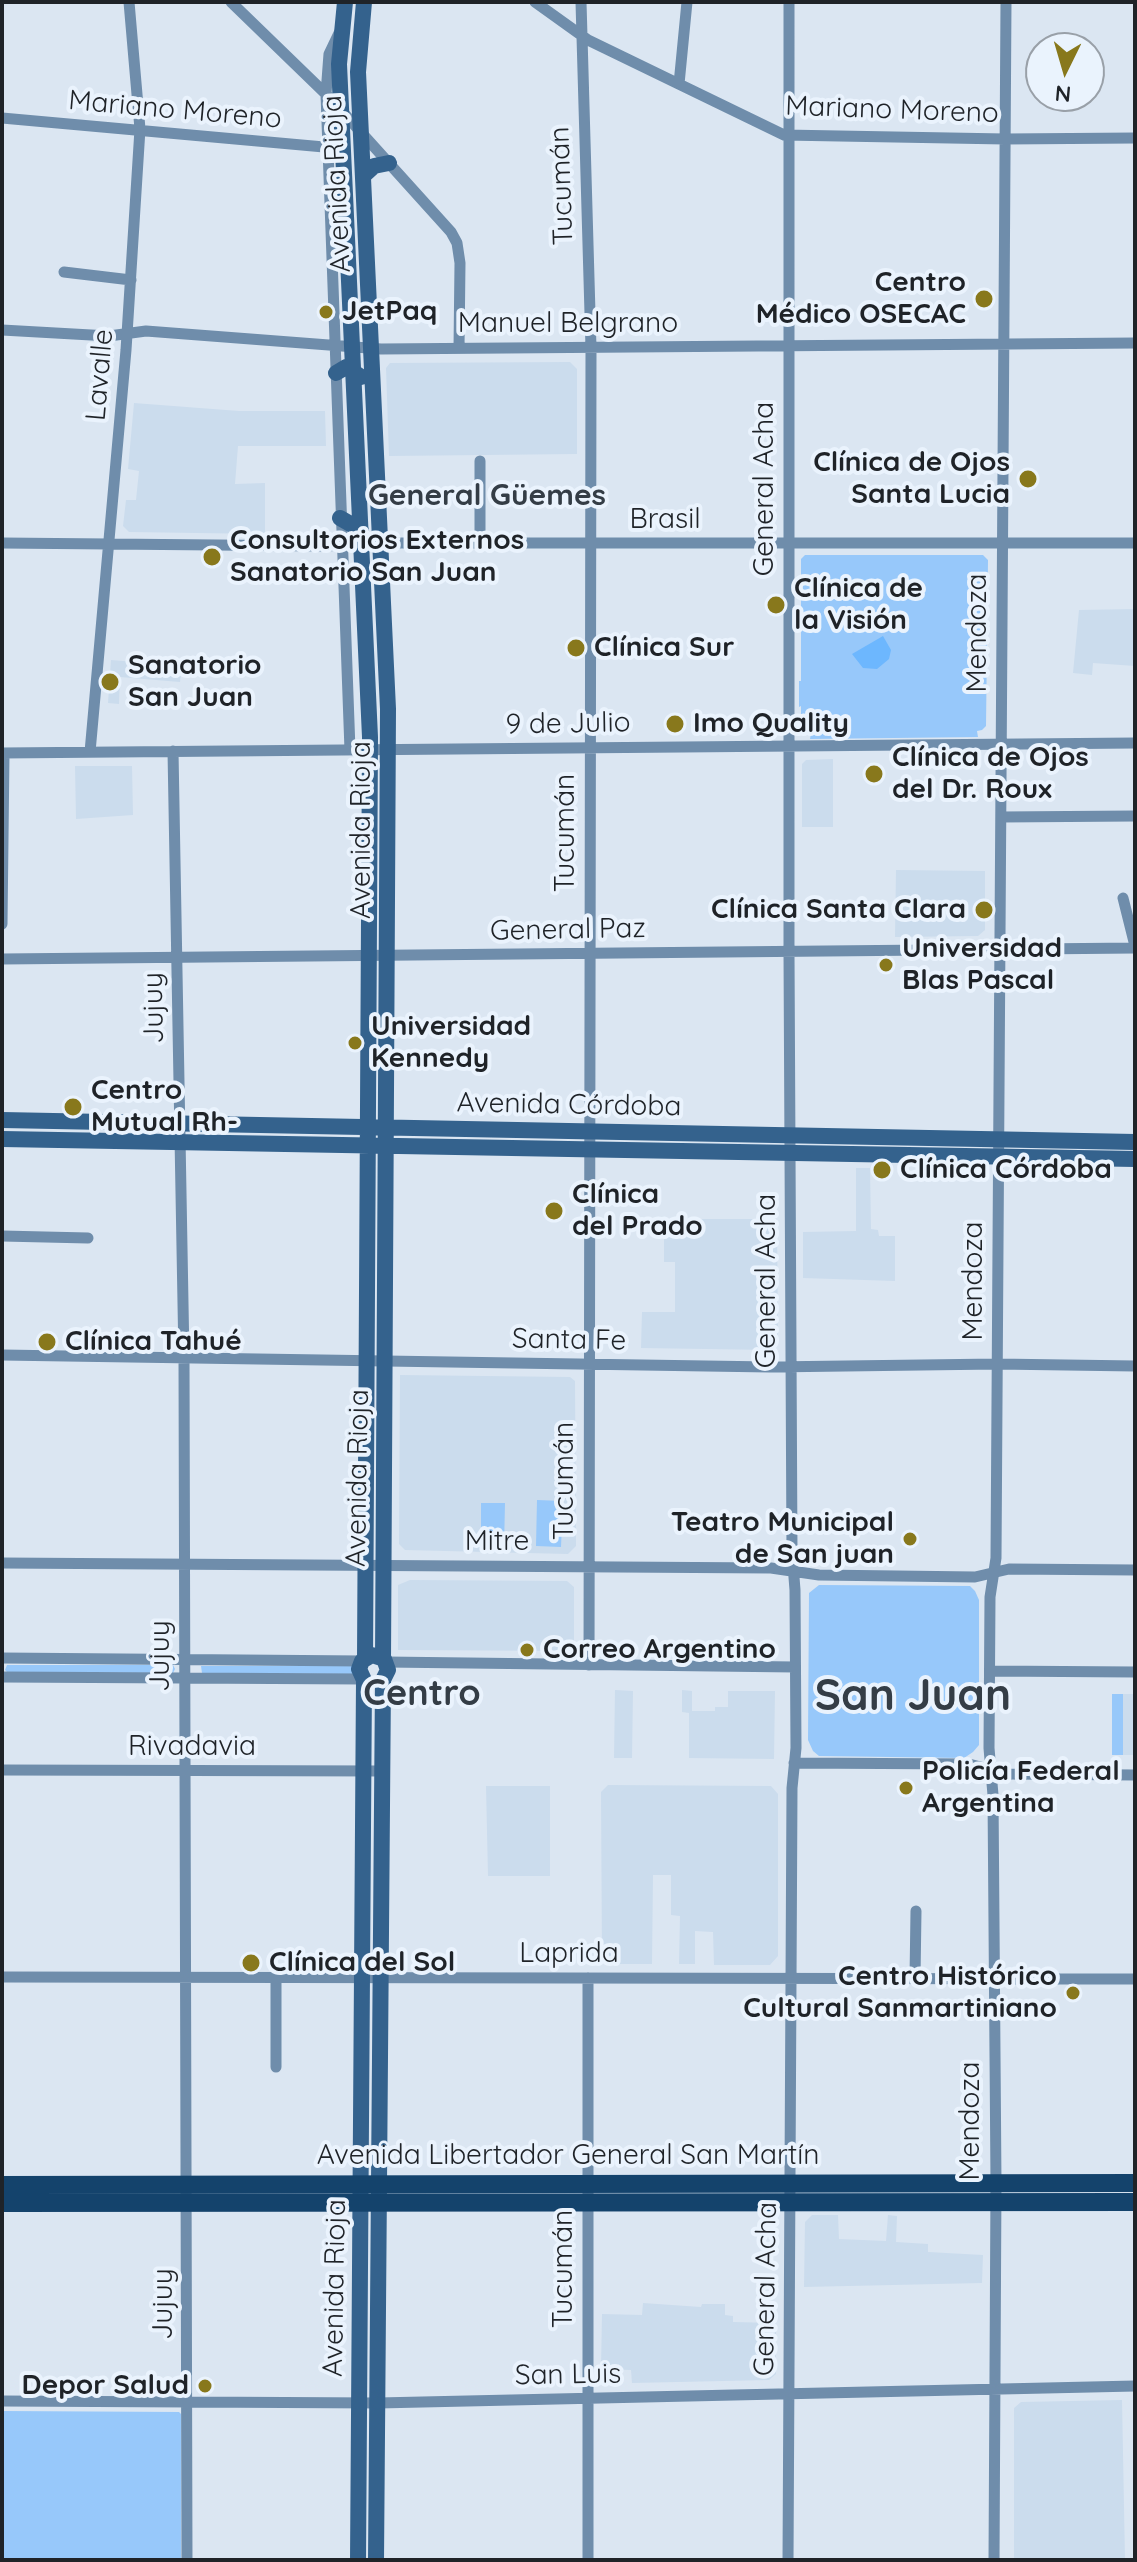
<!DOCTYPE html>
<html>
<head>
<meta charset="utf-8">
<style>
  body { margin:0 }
  #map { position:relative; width:1137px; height:2562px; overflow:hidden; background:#dbe6f2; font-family:Quicksand,sans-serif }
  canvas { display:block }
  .frame { position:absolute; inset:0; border:4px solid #1f2328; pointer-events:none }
  .north { position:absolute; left:1025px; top:32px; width:80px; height:80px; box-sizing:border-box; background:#eaf3fd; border:2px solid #99a0a8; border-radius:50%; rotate:185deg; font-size:22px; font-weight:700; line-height:32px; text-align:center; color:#1f2328 }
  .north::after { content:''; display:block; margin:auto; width:28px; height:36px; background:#88781c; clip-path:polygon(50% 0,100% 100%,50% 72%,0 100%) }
</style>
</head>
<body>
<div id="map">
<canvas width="1137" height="2562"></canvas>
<div class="frame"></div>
<div class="north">N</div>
</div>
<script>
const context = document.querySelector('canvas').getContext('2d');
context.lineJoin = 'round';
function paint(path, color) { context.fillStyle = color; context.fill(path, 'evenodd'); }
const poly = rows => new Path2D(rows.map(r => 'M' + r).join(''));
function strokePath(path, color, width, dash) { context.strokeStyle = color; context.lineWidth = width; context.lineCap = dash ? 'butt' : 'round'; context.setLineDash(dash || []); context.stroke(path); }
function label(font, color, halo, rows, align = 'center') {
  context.font = font + ' Quicksand,sans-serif'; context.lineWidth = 8; context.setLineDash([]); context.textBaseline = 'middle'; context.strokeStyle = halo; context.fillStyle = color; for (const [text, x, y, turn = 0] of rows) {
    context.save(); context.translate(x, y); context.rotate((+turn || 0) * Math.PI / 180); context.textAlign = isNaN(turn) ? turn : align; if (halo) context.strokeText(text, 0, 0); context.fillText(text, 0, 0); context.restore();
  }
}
const built = poly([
  [570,362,577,369,577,454,389,456,386,368,390,363],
  [134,403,239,411,325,411,326,446,238,446,235,484,265,483,265,534,129,532,123,526,126,500,136,500,139,471,128,469],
  [1135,609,1135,666,1093,663,1092,675,1073,673,1079,610],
  [111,660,182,666,180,682,120,677,119,704,108,703],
  [833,759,833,827,802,827,802,764,806,760],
  [75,766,132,766,133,815,76,819],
  [896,870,985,871,985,930,978,936,895,937],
  [856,1168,870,1168,871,1229,878,1230,879,1236,895,1236,895,1281,803,1278,803,1232,856,1231],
  [664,1219,777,1219,778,1343,771,1350,641,1348,642,1312,675,1312,675,1262,664,1262],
  [400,1375,570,1377,575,1381,576,1546,568,1554,405,1550,399,1544],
  [410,1580,567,1581,574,1587,574,1651,398,1650,398,1585],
  [615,1690,633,1691,632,1758,614,1758],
  [682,1690,692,1691,692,1711,715,1711,715,1707,728,1707,728,1691,775,1691,774,1759,689,1758,689,1713,682,1712],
  [1123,1694,1135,1694,1135,1755,1123,1755],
  [608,1785,771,1786,778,1794,778,1956,770,1965,714,1965,713,1932,695,1931,695,1964,679,1964,680,1916,671,1915,671,1875,653,1875,652,1964,606,1964,602,1961,601,1792],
  [486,1786,550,1786,550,1876,488,1876],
  [812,2215,838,2215,839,2239,886,2241,888,2215,897,2216,896,2242,928,2244,928,2252,983,2255,982,2283,804,2287,805,2222],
  [643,2303,701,2307,702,2304,725,2304,725,2315,733,2316,733,2322,776,2323,776,2374,769,2380,632,2383,631,2370,601,2369,602,2314,642,2315],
  [1122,2400,1125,2560,1014,2560,1014,2408,1021,2402]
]);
const green = poly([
  [805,555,983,555,988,560,986,726,982,730,977,731,978,737,810,739,811,733,807,732,801,727,801,706,799,707,799,681,801,681,801,559],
  [537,1500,563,1501,561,1547,536,1546],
  [481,1503,505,1503,504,1548,481,1547],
  [819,1585,970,1586,975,1591,979,1600,979,1745,973,1752,964,1758,819,1756,813,1751,808,1740,809,1593],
  [7,1665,173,1665,175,1669,173,1673,7,1672,5,1670],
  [201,1666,354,1666,353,1674,202,1673],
  [1112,1694,1123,1694,1123,1755,1112,1755],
  [2,2411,179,2412,181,2414,181,2560,2,2560]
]);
const water = poly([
  [883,636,891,650,889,659,877,669,863,668,852,654]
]);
const street = poly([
  [231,2,329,97],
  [535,2,588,40,784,135,1005,139,1135,138],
  [581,2,591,348,589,1665],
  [339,33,329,54,326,94,350,750],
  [679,84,687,2],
  [340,109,451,232,457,243,460,263,459,348],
  [2,118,335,148],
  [64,272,131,280],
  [2,330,109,336,146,331,381,349,1135,343],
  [480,461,480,544],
  [2,543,323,546,400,543,1135,543],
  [173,751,184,1358,187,2560],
  [90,752,126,350,140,129,129,2],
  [2,753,1135,743],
  [1001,817,1135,816],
  [1123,898,1135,946],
  [2,924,4,753],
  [2,959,1135,948],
  [2,1236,88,1238],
  [2,1355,770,1367,997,1364,1135,1366],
  [2,1563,771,1568,819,1575,975,1577,1009,1569,1135,1570],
  [2,1658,362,1661],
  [386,1662,795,1667],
  [990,1671,1135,1672],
  [2,1677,363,1679],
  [794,1763,969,1764,1007,1774,1135,1775],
  [2,1770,382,1771],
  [2,1977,1135,1979],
  [915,1978,916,1911],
  [276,2067,276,1978],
  [2,2401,378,2403,1135,2386],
  [588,2560,588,1978],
  [788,2560,792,1788,796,1748,795,1590,792,1552,789,952,789,2],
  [994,2560,996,2183,993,1795,989,1748,990,1597,996,1558,1006,2]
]);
const secondary = poly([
  [345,2,339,64,370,737,365,1659],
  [364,2,358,72,388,709,383,1659],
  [363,176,374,166,389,163],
  [336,373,346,367,361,377],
  [340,518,361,530],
  [2,1120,1135,1142],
  [2,1139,1135,1159],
  [358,2560,364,1680,359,1669,362,1661,372,1655,384,1659,388,1670,383,1680,376,2560]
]);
const primary = poly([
  [2,2185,1135,2183],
  [2,2203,1135,2202]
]);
const markers = [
  [984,299,10,"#88781c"],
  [326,312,8,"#88781c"],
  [1028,479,10,"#88781c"],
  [212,557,10,"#88781c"],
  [776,605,10,"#88781c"],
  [576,648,10,"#88781c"],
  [110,682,10,"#88781c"],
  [675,724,10,"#88781c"],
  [874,774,10,"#88781c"],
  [984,910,10,"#88781c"],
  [886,965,8,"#88781c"],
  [355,1043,8,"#88781c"],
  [73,1107,10,"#88781c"],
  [882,1170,10,"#88781c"],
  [554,1211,10,"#88781c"],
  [47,1342,10,"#88781c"],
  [910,1539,8,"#88781c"],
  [527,1650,8,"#88781c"],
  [906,1788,8,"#88781c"],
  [251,1963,10,"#88781c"],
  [1073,1993,8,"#88781c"],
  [205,2386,8,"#88781c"]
];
const streetNames = [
  ["Mariano Moreno",175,110,5],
  ["Mariano Moreno",892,110,2],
  ["Avenida Rioja",337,184,-93],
  ["Tucumán",562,186,-92],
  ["Manuel Belgrano",568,324],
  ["Lavalle",100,375,-85],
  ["General Acha",765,489,-90],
  ["Brasil",665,520],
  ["Mendoza",978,633,-90],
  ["9 de Julio",568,724,-1],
  ["Avenida Rioja",362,830,-90],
  ["Tucumán",566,833,-90],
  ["General Paz",568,930,-1],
  ["Jujuy",154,1008,-91],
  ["Avenida Córdoba",569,1105,1],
  ["General Acha",767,1281,-90],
  ["Mendoza",974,1281,-90],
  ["Santa Fe",569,1340,1],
  ["Avenida Rioja",358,1478,-89],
  ["Tucumán",565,1481,-90],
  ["Mitre",497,1542],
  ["Jujuy",161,1656,-90],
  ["Rivadavia",192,1747],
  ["Laprida",569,1954],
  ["Mendoza",971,2121,-90],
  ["Avenida Libertador General San Martín",568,2156],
  ["Tucumán",564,2269,-90],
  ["Avenida Rioja",335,2288,-89],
  ["General Acha",766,2289,-89],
  ["Jujuy",164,2304,-90],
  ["San Luis",568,2375,-1]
];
const poiNames = [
  ["Centro",966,283,"right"],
  ["Médico OSECAC",966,315,"right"],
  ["JetPaq",342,312],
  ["Clínica de Ojos",1010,463,"right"],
  ["Santa Lucia",1010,495,"right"],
  ["Consultorios Externos",230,541],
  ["Sanatorio San Juan",230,573],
  ["Clínica de",794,589],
  ["la Visión",794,621],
  ["Clínica Sur",594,648],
  ["Sanatorio",128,666],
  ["San Juan",128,698],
  ["Imo Quality",693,724],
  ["Clínica de Ojos",892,758],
  ["del Dr. Roux",892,790],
  ["Clínica Santa Clara",966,910,"right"],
  ["Universidad",902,949],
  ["Blas Pascal",902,981],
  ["Universidad",371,1027],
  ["Kennedy",371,1059],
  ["Centro",91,1091],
  ["Mutual Rh-",91,1123],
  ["Clínica Córdoba",900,1170],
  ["Clínica",572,1195],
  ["del Prado",572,1227],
  ["Clínica Tahué",65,1342],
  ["Teatro Municipal",894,1523,"right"],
  ["de San juan",894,1555,"right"],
  ["Correo Argentino",543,1650],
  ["Policía Federal",922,1772],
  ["Argentina",922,1804],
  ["Clínica del Sol",269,1963],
  ["Centro Histórico",1057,1977,"right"],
  ["Cultural Sanmartiniano",1057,2009,"right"],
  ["Depor Salud",189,2386,"right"]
];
const neighbourhoodNames = [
  ["General Güemes",487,496]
];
const districtNames = [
  ["Centro",422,1694]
];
const townNames = [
  ["San Juan",913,1697]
];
paint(built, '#cbdced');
paint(green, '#97c8fa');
paint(water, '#6db7fe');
strokePath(street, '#6f8dab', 11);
strokePath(secondary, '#34628d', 16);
strokePath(primary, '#14436c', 18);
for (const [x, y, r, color] of markers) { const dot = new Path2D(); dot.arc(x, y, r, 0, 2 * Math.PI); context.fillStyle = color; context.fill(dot); strokePath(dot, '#eaf3fd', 3); }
label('28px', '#1f2328', '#eaf3fd', streetNames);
label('bold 28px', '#1f2328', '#eaf3fd', poiNames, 'left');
label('bold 30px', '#343d46', '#eaf3fd', neighbourhoodNames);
label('bold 36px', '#343d46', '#eaf3fd', districtNames);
label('bold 44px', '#343d46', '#eaf3fd', townNames);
</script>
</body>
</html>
